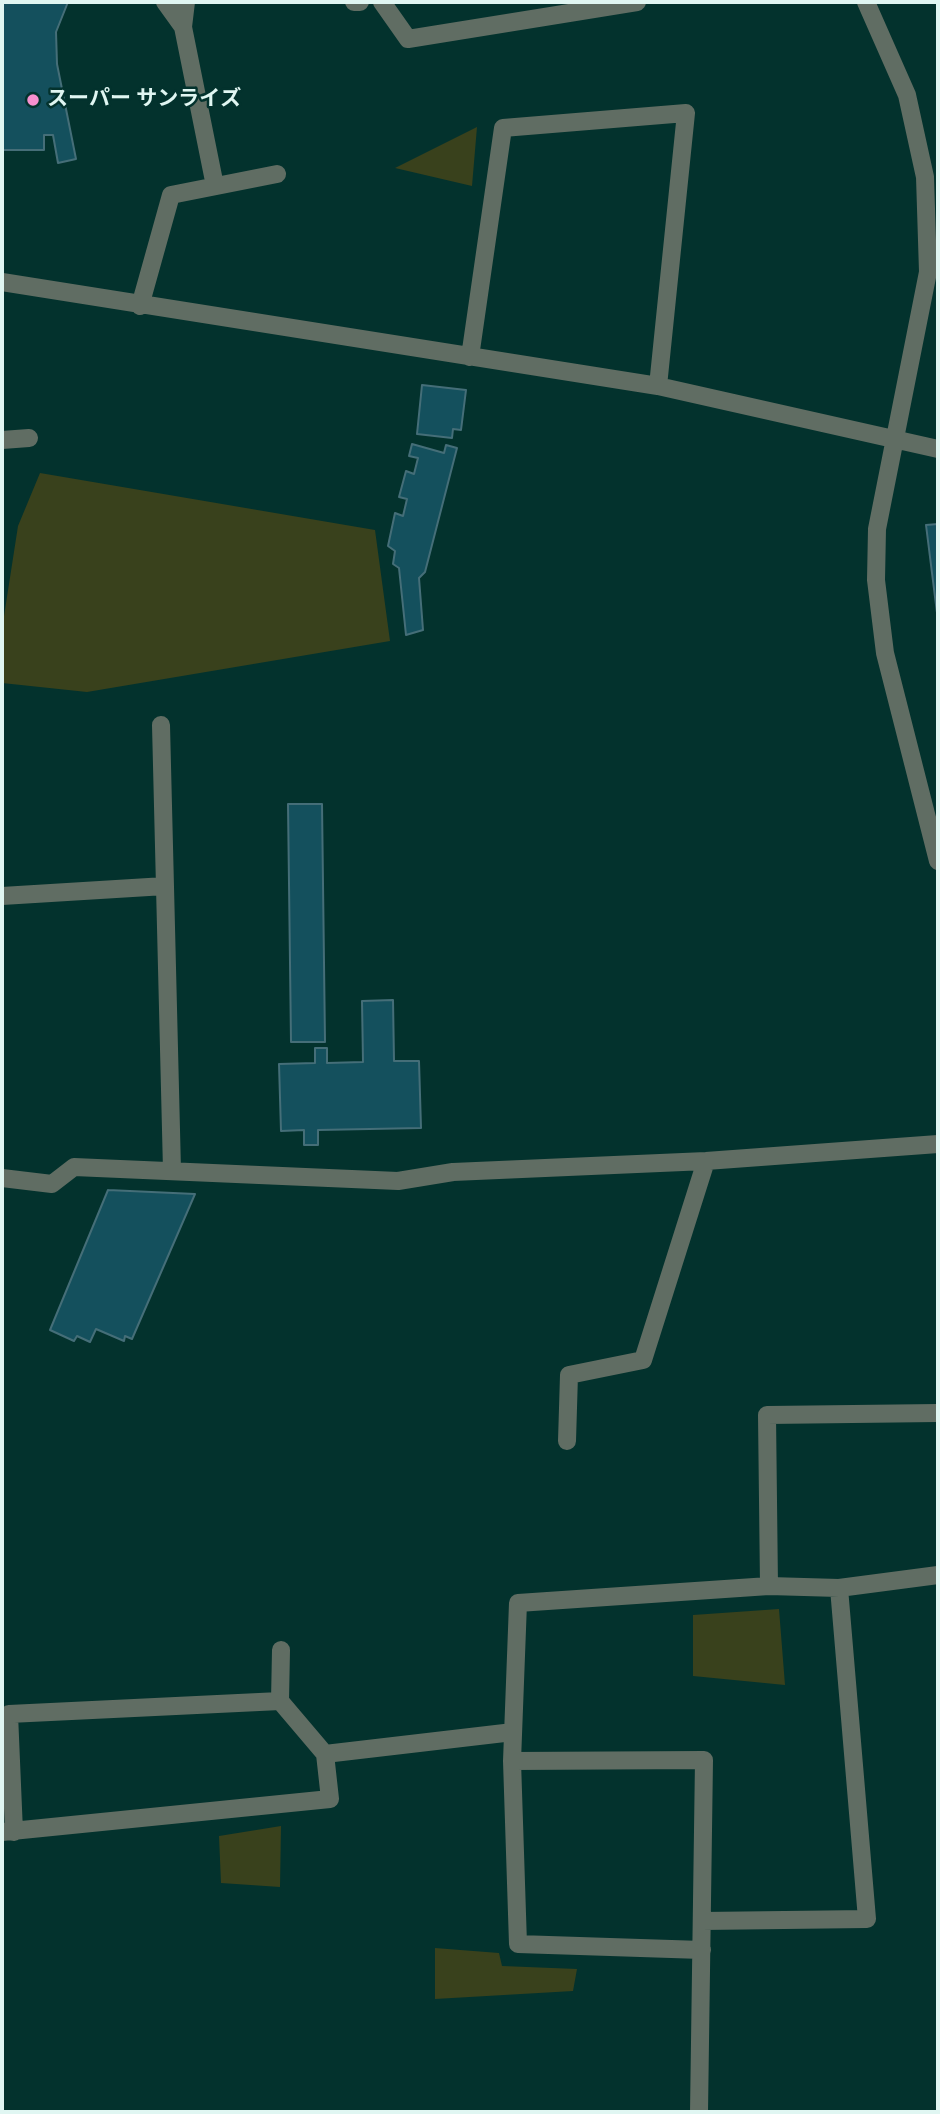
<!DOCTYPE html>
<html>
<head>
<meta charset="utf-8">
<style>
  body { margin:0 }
  #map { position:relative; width:940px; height:2114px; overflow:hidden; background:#03322d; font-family:Roboto,sans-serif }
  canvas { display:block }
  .frame { position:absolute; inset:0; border:4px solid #e0f6f2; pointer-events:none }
</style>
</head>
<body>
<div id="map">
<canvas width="940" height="2114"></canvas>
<div class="frame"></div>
</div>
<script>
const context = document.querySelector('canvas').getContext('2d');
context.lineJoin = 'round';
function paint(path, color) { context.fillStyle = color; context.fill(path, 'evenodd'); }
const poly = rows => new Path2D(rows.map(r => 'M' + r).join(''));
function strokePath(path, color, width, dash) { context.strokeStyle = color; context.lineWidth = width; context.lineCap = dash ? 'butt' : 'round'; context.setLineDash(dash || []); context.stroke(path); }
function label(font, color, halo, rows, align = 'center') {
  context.font = font + ' Roboto,"Noto Sans JP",sans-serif'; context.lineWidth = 5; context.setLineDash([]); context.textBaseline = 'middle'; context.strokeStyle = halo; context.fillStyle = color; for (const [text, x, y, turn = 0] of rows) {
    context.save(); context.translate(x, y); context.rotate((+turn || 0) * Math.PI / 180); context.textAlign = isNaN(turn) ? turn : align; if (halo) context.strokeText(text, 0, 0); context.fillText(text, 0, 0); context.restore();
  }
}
const green = poly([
  [477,127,472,186,395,168],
  [40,473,375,530,390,641,87,692,2,683,2,629,18,526],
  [779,1609,785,1685,693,1676,693,1615],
  [281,1826,280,1887,221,1883,219,1836],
  [435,1948,499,1953,502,1966,577,1969,573,1991,435,1999]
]);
const building = poly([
  [2,2,68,2,56,32,57,64,76,159,58,163,53,135,44,135,44,150,2,150,2,2],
  [422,385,466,390,461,430,453,429,452,438,417,434,422,385],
  [412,444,444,453,446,445,457,448,425,572,419,578,423,630,406,635,399,568,393,564,395,551,388,546,395,513,403,516,407,499,399,497,406,471,414,474,418,458,409,456,412,444],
  [938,524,938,621,926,525,938,524],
  [288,804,322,804,325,1042,291,1042,288,804],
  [393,1000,394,1061,419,1061,421,1128,318,1130,318,1145,304,1145,304,1130,281,1131,279,1064,315,1063,315,1048,327,1048,327,1063,363,1062,362,1001,393,1000],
  [108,1190,195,1194,132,1339,125,1336,124,1341,96,1329,90,1342,77,1336,74,1341,50,1330,108,1190]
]);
const minor = poly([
  [165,2,183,27,215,186],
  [354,2,360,2],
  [382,2,408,39,637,2],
  [866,2,907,95,925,177,928,272,877,529,876,580,885,653,938,861],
  [183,27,186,2],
  [2,282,658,386,938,449],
  [140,306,171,195,277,174],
  [470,357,503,128,686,113,658,386],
  [2,440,29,438],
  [161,725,172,1170],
  [2,896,165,886],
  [2,1178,52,1184,74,1167,398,1181,453,1172,706,1161,938,1144],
  [567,1441,569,1375,643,1360,706,1161],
  [769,1586,767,1415,938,1413],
  [325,1754,513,1732],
  [512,1761,518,1944,702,1950],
  [2,1832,330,1799,325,1754,280,1701,281,1650],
  [14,1832,9,1714,280,1701],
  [702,1921,867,1919,839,1588],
  [699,2112,704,1760,512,1761,518,1603,769,1586,839,1588,938,1575]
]);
const markers = [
  [33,100,7,"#f690cf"]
];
const poiNames = [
  ["スーパー サンライズ",47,100]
];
paint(green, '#39411c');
paint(building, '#14505d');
strokePath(building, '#456e78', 2);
strokePath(minor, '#606d63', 18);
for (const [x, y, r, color] of markers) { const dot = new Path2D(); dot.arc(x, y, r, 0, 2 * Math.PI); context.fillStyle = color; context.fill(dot); strokePath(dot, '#03322d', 2.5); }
label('bold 21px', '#e0f6f2', '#03322d', poiNames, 'left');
</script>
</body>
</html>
